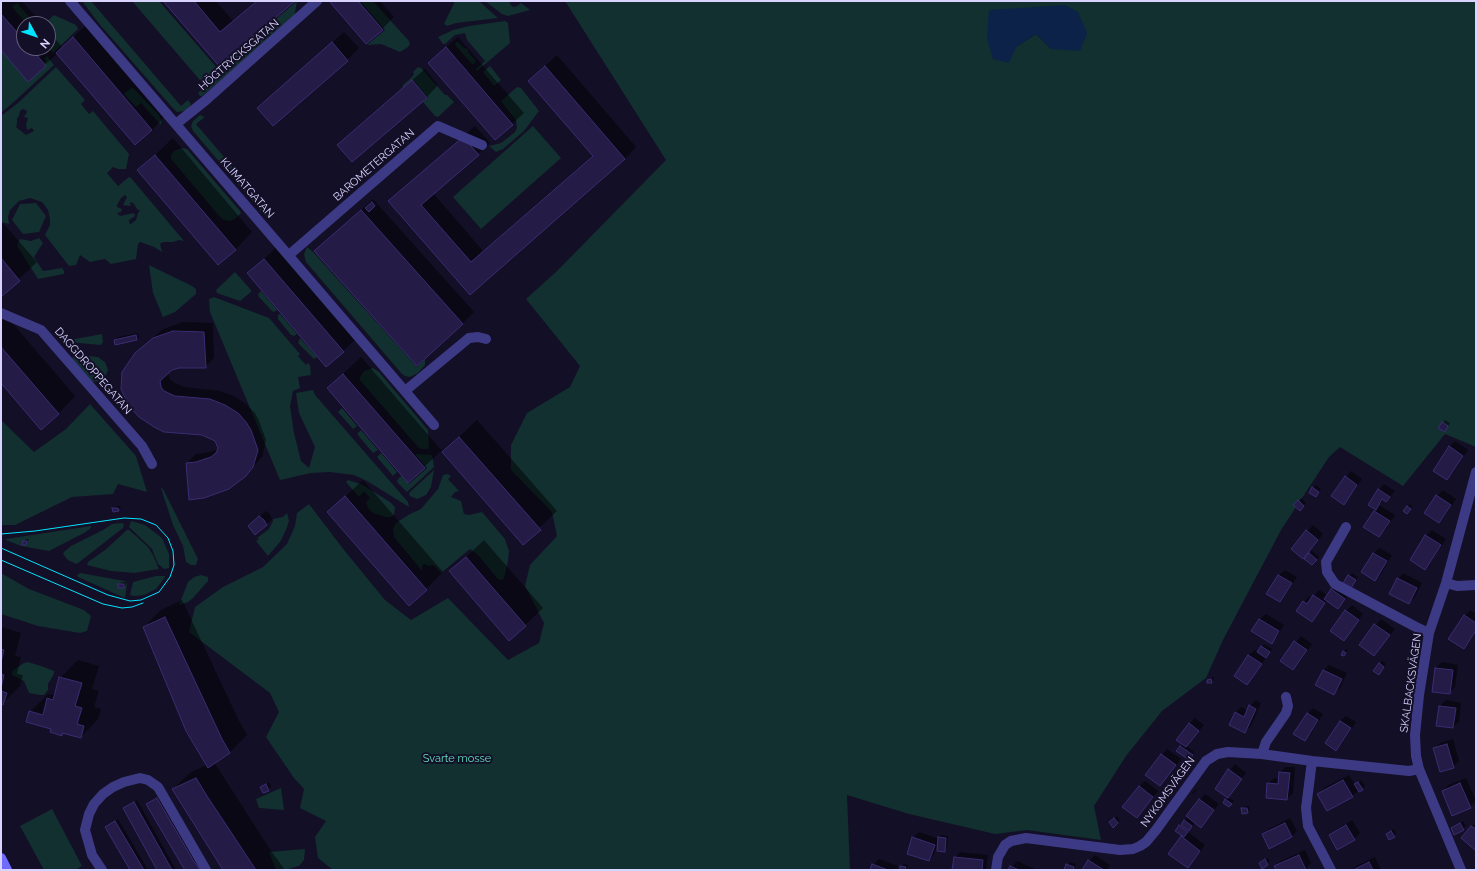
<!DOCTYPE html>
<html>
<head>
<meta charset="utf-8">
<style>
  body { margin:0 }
  #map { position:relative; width:1477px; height:871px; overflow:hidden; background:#130f26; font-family:Raleway,sans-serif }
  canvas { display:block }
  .frame { position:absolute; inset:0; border:2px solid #d9d4ff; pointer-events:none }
  .north { position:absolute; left:16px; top:16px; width:40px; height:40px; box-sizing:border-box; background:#130f26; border:1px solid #625e7d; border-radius:50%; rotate:130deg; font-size:11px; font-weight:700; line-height:16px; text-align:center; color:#d9d4ff }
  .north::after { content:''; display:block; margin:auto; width:14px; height:18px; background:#00e5ff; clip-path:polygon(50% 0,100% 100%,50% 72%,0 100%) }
</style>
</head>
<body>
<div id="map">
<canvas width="1477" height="871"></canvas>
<div class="frame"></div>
<div class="north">N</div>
</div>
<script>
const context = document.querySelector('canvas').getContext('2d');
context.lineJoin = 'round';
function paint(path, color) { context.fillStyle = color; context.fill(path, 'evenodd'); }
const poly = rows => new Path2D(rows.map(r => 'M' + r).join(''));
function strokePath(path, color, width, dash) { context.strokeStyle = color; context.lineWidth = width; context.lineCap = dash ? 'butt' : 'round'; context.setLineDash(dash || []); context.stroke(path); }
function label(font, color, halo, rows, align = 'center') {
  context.font = font + ' Raleway,sans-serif'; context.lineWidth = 4; context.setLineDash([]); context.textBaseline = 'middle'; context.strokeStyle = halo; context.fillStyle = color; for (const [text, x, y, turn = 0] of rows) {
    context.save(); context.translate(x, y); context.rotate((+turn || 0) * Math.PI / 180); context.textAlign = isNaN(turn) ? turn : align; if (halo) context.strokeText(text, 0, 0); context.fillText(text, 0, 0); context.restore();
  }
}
const green = poly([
  [82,1,91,1,181,106,188,100,191,104,189,108,185,111,177,112,171,106,101,26],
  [132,1,159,1,218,69,297,1,294,18,202,96,200,96,198,93,205,86],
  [360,1,373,1,409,41,410,44,408,47,400,52,381,44,367,45,385,30],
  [455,1,479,1,498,18,456,23,447,26,444,24],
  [485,1,509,1,510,4,513,7,517,6,521,3,530,10,508,16,502,14],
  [565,1,1476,1,1476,447,1445,434,1403,486,1340,447,1329,457,1281,530,1223,640,1206,678,1162,711,1126,756,1094,806,1101,840,1027,830,995,834,909,814,847,795,850,870,333,870,318,858,315,837,326,821,300,808,304,789,294,778,266,737,279,712,270,693,189,632,195,607,223,587,263,567,287,544,295,526,297,513,309,504,344,550,385,600,411,620,448,598,508,660,539,643,544,623,525,586,530,565,557,536,552,512,511,470,511,445,527,413,570,387,580,366,526,299,557,271,666,160],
  [1065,5,1051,49,1036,34,1016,47],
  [17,3,31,19,26,23,12,7],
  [54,15,76,25,78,29,53,53,48,48,48,24,44,24],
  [505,21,508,23,510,43,477,71,476,69,485,61,467,40,465,33,455,35,445,44,443,44,438,37,453,30,469,26],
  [456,42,458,42,464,48,468,49,468,52,475,60,475,63,472,64,455,45],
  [1,50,28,81,46,66,44,63,46,61,45,58,47,56,54,65,16,100,1,113],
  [490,66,501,80,494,86,483,72],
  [56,67,85,100,81,104,89,114,93,111,129,154,126,169,118,169,113,167,107,173,118,186,129,177,131,178,184,241,179,240,173,242,163,242,160,244,162,252,154,247,140,242,138,244,136,259,111,264,105,259,114,257,90,262,80,255,76,265,69,266,45,235,50,225,50,219,48,210,42,202,30,198,19,201,10,210,8,217,9,224,1,222,1,116,18,103],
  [23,109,26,110,27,112,24,117,28,118,28,119,26,124,27,129,27,130,32,128,34,131,26,135,16,127,17,124,17,118,19,116,20,111],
  [125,195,127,197,123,205,131,206,130,203,131,202,134,204,137,209,140,211,138,213,136,220,131,224,129,223,129,220,135,216,134,213,120,216,117,213,121,212,122,209,117,207,117,205,121,198],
  [418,67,421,68,445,95,447,95,454,102,438,117,435,116,423,102,428,98,413,80,402,89,403,85,412,77,414,74,413,72],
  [132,87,159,115,161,120,161,125,141,103,136,107,124,94],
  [517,87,521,88,539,111,524,131,503,149,496,152,489,146,501,143,515,132,517,128,516,120,501,101],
  [200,115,205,117,196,124,270,211,271,215,268,219,193,131,191,126,193,121],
  [533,126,561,158,481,229,453,197],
  [182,148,187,149,240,211,241,213,235,219,230,221,224,220,220,217,171,159,171,155,174,151],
  [36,203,46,216,39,232,23,234,12,220,20,204],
  [39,238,43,243,34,257,43,271,62,268,64,271,64,274,38,279,17,246,20,239,31,241],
  [307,247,313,252,417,367,425,359,425,365,418,373,410,377,405,376,402,374,306,262,304,254],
  [149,265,192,286,196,289,196,294,175,312,163,317,153,293],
  [235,272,251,290,251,292,240,301,217,293,216,290],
  [261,291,277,310,274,312,272,311,259,297,258,294],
  [214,297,269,318,300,354,298,356,306,365,308,363,310,365,311,375,298,377,300,388,293,391,290,406,294,433,301,461,309,468,315,447,299,413,296,393,313,390,315,395,408,502,409,507,367,481,354,475,330,472,311,473,280,480,210,312,209,299],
  [280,314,297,334,294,336,291,335,278,319,278,315],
  [102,334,103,342,101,345,68,342,70,340],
  [300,338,317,357,314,359,298,343],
  [77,355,98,357,102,360,105,362,108,370,105,377,100,381,94,382,91,380,72,359,73,357],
  [373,368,379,372,428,430,429,449,421,449,418,447,359,379,364,371],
  [90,404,136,456,147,492,118,484,113,494,72,497,15,525,1,525,1,420,34,452,66,429],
  [342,408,357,426,353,429,338,412],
  [361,430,378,450,373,453,357,434],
  [381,453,397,472,393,476,377,457],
  [415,454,432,455,434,467,407,492,397,482,398,479,401,476,409,484,427,468],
  [434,470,431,487,426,495,417,499,410,496,409,494,410,492],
  [448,474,451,476,448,479,459,491,455,492,451,497,461,501,464,514,469,515,482,512,505,539,509,551,508,561,504,578,502,580,498,579,478,555,470,549,441,573,435,566,432,565,429,566,424,564,422,566,422,571,394,537,393,529,396,523,410,514,421,509,438,489,443,475],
  [348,480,363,485,390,502,395,507,394,515,390,517,386,517,373,513,368,508,366,502,370,498,364,491,359,497,346,482],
  [161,488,163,489,198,559,196,565,191,565,186,562,183,546,173,525],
  [287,513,289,521,286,530,280,542,268,556,256,541,259,539,257,538,269,529,273,521,273,519,283,517],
  [131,521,145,525,162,538,169,554,169,568,164,569,158,564,152,549,129,527],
  [121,523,124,524,123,528,78,563,76,564,68,560,63,554,64,552,71,546,103,530,112,524],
  [91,526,91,528,84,533,49,551,21,546,6,540,6,539],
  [127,530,129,530,136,536,148,547,153,555,159,569,134,573,123,572,111,571,87,565,88,562,105,550],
  [1,573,29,589,84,610,91,616,87,631,80,633,38,626,1,614],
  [80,573,125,581,127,584,125,598,78,577,77,575],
  [201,575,208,577,208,581,193,598,188,602,179,605,188,582,194,577],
  [156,576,165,576,165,577,156,589,144,595,135,596,130,595,133,582],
  [28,662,41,666,54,671,54,674,48,684,48,690,44,695,40,695,29,693,24,681,12,675,12,671,24,663],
  [281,788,284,810,259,808,256,799],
  [52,809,82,866,75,870,44,870,20,826],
  [305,849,304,860,299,866,285,870,276,870,269,852]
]);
const water = poly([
  [1065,5,1078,12,1087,33,1080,51,1051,49,1036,34,1016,47,1009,63,993,59,987,39,989,10]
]);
const shadow = poly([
  [1,1,22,1,42,24,24,24,24,48,48,48,48,30,62,47,91,21,169,112,152,130,58,53,28,80,1,49],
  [165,1,216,1,233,21,256,1,293,1,219,65],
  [330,1,380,1,394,17,382,29],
  [344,32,359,48,347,60,258,108],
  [458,37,524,113,512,124,441,51],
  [557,55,636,147,625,159,470,293,390,201,475,126,490,143,433,193,483,251,593,155,529,81],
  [425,69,438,85,427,97,352,161,339,145,350,133],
  [173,138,252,232,235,250,139,170],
  [373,199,474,312,462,324,316,251],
  [1,221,37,262,2,295,1,293],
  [282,242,361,334,343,351,248,274],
  [1,310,75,396,58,414,1,381],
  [183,322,213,323,214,358,205,367,179,367,171,369,168,372,169,378,173,382,184,387,220,391,234,396,246,404,255,413,259,421,266,440,262,457,245,475,187,463,196,454,206,453,219,449,216,440,202,434,165,431,136,353,163,329],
  [138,333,139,337,137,339,115,340,118,337],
  [361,357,443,452,477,420,557,511,523,543,442,450,424,467,328,388],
  [1445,420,1450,423,1447,428,1440,427],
  [1455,441,1468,450,1453,473,1447,479,1449,447],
  [1351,471,1362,479,1349,498,1344,503,1346,477],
  [363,480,443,572,426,589,328,512],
  [1384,484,1395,491,1386,501,1384,499,1379,505,1395,515,1385,530,1379,536,1375,512,1377,510,1369,505,1379,490],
  [1316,485,1321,489,1316,496,1313,488],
  [1443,490,1456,499,1445,516,1439,522,1426,513,1437,496],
  [1301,498,1306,503,1300,510,1295,505],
  [1410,504,1412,506,1410,510,1407,507],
  [116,506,121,506,121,507,118,510,113,509],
  [266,511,270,514,272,519,266,525,255,520],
  [1313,525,1323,534,1309,552,1292,549],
  [1432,530,1446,539,1430,563,1425,569,1411,560,1426,536],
  [26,539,29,539,26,544,24,541],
  [484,540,543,608,525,625,450,572],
  [1379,548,1392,555,1381,574,1375,580,1362,572,1374,553],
  [1312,551,1319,557,1312,564,1306,559],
  [1285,570,1297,577,1285,595,1280,601,1268,593,1279,575],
  [1352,573,1358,577,1351,587,1344,583],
  [1403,573,1422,583,1415,597,1409,603,1398,579],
  [122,582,126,582,126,585,124,587,119,584],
  [1334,587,1347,596,1340,605,1327,601,1312,621,1304,602,1309,596,1312,598,1319,590,1327,595],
  [182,600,239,721,247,735,230,752,214,762,269,848,285,870,224,870,173,789,191,772,207,765,144,627,161,610],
  [1352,605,1363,614,1344,639,1346,611],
  [1470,610,1476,614,1476,631,1469,642,1463,648,1465,616],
  [1266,614,1284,625,1277,637,1271,642,1253,631,1260,619],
  [1381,619,1395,629,1374,655,1360,645],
  [1,627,21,633,15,656,21,657,17,674,23,675,20,686,3,703,1,703],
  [1301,636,1312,644,1299,663,1293,669,1281,661],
  [1264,644,1272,649,1252,678,1247,684,1235,676,1249,655,1255,650,1258,652],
  [1346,649,1348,650,1344,655,1342,654],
  [78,660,99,666,92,689,99,691,94,707,101,709,98,719,81,737,64,732,61,735,30,712,48,694,52,695,57,690,60,678],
  [1382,661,1386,664,1381,671,1380,664],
  [1442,662,1458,665,1455,687,1449,693,1436,668],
  [1329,665,1347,673,1340,688,1334,693,1324,670],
  [1214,677,1214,679,1211,682,1208,680,1210,678],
  [1256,700,1261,703,1251,726,1245,732,1235,713,1241,707,1248,711,1250,706],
  [1446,700,1461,703,1459,722,1453,727,1437,725,1440,706],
  [1313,708,1323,714,1310,735,1304,740,1295,734,1308,713],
  [1346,716,1356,722,1342,744,1336,750,1326,743,1340,721],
  [1195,718,1204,725,1186,746,1194,752,1191,756,1178,750,1183,744,1189,724],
  [1453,739,1459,761,1453,767,1434,749,1440,743],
  [1167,749,1181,759,1160,785,1146,775],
  [1235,764,1246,773,1228,797,1234,801,1229,806,1224,803,1228,797,1216,789],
  [1286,767,1295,767,1293,793,1287,799,1268,784,1274,778,1280,779,1280,772],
  [1349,775,1355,785,1361,780,1365,786,1359,790,1352,796,1319,794,1324,788],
  [1466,778,1476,801,1470,807,1443,791,1448,785],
  [1145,781,1158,791,1137,817,1139,787],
  [269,782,271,787,264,792,262,787],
  [1196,789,1197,790,1193,794,1192,793],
  [1205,794,1219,804,1201,826,1195,822,1188,832,1205,845,1193,861,1181,837,1183,835,1179,826,1188,817,1200,800],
  [160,796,204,870,186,870,147,804],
  [137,800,176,870,158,870,124,808],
  [1245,806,1249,806,1250,809,1247,812,1242,809],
  [1117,816,1120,820,1113,826,1110,823],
  [1290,818,1297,831,1292,836,1263,835,1269,829],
  [118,819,148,870,131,870,109,825],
  [1352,820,1360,833,1354,839,1330,835,1336,830],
  [1463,821,1466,826,1463,829,1452,828],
  [1476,822,1476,849,1462,838],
  [1394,829,1396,834,1394,836,1387,834],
  [919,832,939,839,941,835,948,836,947,848,945,851,937,845,934,854,929,860,913,838],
  [1305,850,1311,863,1306,869,1303,870,1277,870,1275,866,1281,861],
  [960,852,988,855,986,870,953,870,955,858],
  [1095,855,1110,865,1107,870,1084,870,1089,861],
  [1375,857,1381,870,1352,870,1356,866],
  [1268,858,1270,861,1262,867,1263,861],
  [879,859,898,866,896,870,871,870,873,865],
  [1017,861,1037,870,1010,870],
  [1070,862,1076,864,1073,870,1065,870],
  [904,864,908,865,907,870,901,870,901,867]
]);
const building = poly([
  [163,1,194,1,220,32,257,1,295,1,219,66,163,1],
  [329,1,358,1,383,30,366,44,329,1],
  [1,14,24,40,24,48,31,48,46,66,28,82,1,50,1,14],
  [73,37,152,130,135,145,56,53,73,37],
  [332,42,348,61,273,126,257,108,332,42],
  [446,47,513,125,495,140,428,63,446,47],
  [545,66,625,159,470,295,388,201,463,137,479,155,421,205,471,262,479,255,593,156,528,81,545,66],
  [412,80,427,98,352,162,337,145,412,80],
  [155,155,236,250,218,265,137,170,155,155],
  [372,202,375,206,369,212,365,208,372,202],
  [361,210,463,324,417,366,314,251,361,210],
  [1,258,20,281,2,296,1,295,1,258],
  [264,259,344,352,326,367,247,273,264,259],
  [173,331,204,332,206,368,179,368,172,370,160,381,161,387,164,391,175,396,210,399,225,405,238,413,246,422,251,430,258,450,253,467,246,476,229,489,204,498,189,500,186,463,196,462,211,457,216,453,218,448,215,441,202,435,164,432,154,427,139,417,129,406,121,389,122,372,135,353,153,338,173,331],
  [136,335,137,340,115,345,114,340,136,335],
  [1,347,59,414,41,430,1,383,1,347],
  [343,374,425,468,408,483,327,388,343,374],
  [1442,422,1448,426,1445,432,1438,428,1442,422],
  [459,437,541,530,523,545,442,452,459,437],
  [1449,446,1463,456,1447,480,1433,471,1449,446],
  [1345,476,1357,485,1344,505,1331,496,1345,476],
  [1312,487,1319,492,1316,497,1309,493,1312,487],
  [1378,489,1390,497,1386,502,1382,499,1376,510,1368,505,1378,489],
  [1436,495,1451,505,1439,523,1424,513,1436,495],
  [345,496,427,590,409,606,327,512,345,496],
  [1298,500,1304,506,1300,511,1293,505,1298,500],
  [1407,506,1411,509,1407,514,1403,511,1407,506],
  [112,508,118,508,119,511,113,512,112,508],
  [1374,511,1390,521,1379,537,1363,527,1374,511],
  [259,516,264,520,267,525,255,535,248,526,259,516],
  [1306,530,1318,540,1303,559,1291,549,1306,530],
  [1425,535,1441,545,1425,570,1410,560,1425,535],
  [23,541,27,541,26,545,22,545,23,541],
  [1309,553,1317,560,1312,565,1304,559,1309,553],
  [1373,553,1387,561,1375,581,1361,572,1373,553],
  [466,557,526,626,509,641,449,571,466,557],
  [1278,575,1292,583,1280,602,1266,594,1278,575],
  [1348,575,1356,580,1351,588,1343,583,1348,575],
  [1397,578,1417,588,1409,604,1389,594,1397,578],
  [118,584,124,584,124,588,118,588,118,584],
  [1331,589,1345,599,1338,609,1324,599,1331,589],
  [1313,595,1325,603,1312,622,1296,611,1303,601,1307,604,1313,595],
  [1345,610,1359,620,1344,641,1330,631,1345,610],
  [1464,615,1476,623,1476,630,1464,649,1448,639,1464,615],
  [165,617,222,739,230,753,208,768,186,731,143,627,165,617],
  [1259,619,1279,631,1272,644,1251,631,1259,619],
  [1374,624,1390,635,1374,656,1359,645,1374,624],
  [1294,641,1307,650,1293,670,1280,661,1294,641],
  [1261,646,1270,652,1266,658,1257,652,1261,646],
  [1,649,4,650,1,662,1,649],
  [1343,651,1346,653,1344,656,1341,655,1343,651],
  [1248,655,1262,664,1247,685,1234,676,1248,655],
  [1379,663,1384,667,1379,675,1373,671,1379,663],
  [1435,668,1453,670,1450,694,1432,692,1435,668],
  [1323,670,1342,679,1334,695,1315,685,1323,670],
  [1,674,4,675,1,688,1,674],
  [59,677,82,683,75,706,82,708,77,724,84,726,81,738,62,733,62,736,50,732,51,729,26,722,29,711,43,715,47,698,53,700,59,677],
  [1211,679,1212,683,1207,683,1207,680,1211,679],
  [1,691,7,693,3,705,1,704,1,691],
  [1249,705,1256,709,1245,733,1229,725,1235,712,1244,717,1249,705],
  [1439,706,1456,708,1453,728,1436,726,1439,706],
  [1307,713,1318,720,1305,741,1293,734,1307,713],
  [1340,721,1351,728,1336,751,1325,743,1340,721],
  [1189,723,1199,731,1186,747,1176,740,1189,723],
  [1447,744,1454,768,1440,772,1433,748,1447,744],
  [1180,746,1193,755,1189,760,1176,751,1180,746],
  [1161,754,1176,765,1160,786,1145,775,1161,754],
  [1228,769,1242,779,1228,798,1215,789,1228,769],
  [1279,772,1290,773,1287,800,1266,798,1267,783,1278,784,1279,772],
  [196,778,207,796,256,870,223,870,172,789,196,778],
  [1343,780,1353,797,1327,811,1317,794,1343,780],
  [1358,782,1363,790,1359,792,1354,784,1358,782],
  [1460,783,1471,808,1452,816,1442,791,1460,783],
  [266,784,269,791,263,793,260,787,266,784],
  [1139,786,1153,797,1137,818,1122,807,1139,786],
  [157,798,193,860,200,870,185,870,183,867,146,804,157,798],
  [1199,799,1214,810,1201,828,1186,816,1199,799],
  [1225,799,1232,804,1229,807,1223,803,1225,799],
  [134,802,172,870,157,870,123,808,134,802],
  [1241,808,1247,808,1248,813,1242,814,1241,808],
  [1114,818,1118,823,1113,828,1109,822,1114,818],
  [1184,820,1192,826,1189,831,1181,825,1184,820],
  [115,821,144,870,130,870,105,827,115,821],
  [1285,823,1292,837,1269,849,1262,834,1285,823],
  [1460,823,1464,830,1454,835,1451,828,1460,823],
  [1179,825,1188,832,1184,837,1175,831,1179,825],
  [1346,825,1355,840,1337,850,1329,835,1346,825],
  [1471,826,1476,829,1476,851,1461,838,1471,826],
  [1391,831,1395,837,1389,840,1386,834,1391,831],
  [1181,836,1200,851,1188,868,1168,854,1181,836],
  [912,837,935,845,929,861,907,854,912,837],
  [938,837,946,838,945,852,937,851,938,837],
  [1299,855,1306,870,1276,870,1274,866,1299,855],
  [954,857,983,860,982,870,952,870,954,857],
  [1265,859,1268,865,1262,869,1259,863,1265,859],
  [1088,860,1104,870,1082,870,1088,860],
  [1369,862,1373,870,1353,870,1369,862],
  [872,864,888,870,870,870,872,864],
  [1066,864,1074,867,1073,870,1064,870,1066,864],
  [900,866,906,867,905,870,900,870,900,866],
  [1010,866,1019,870,1008,870,1010,866]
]);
const street = poly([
  [70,1,434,425],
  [176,124,206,100,317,1],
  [289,255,438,126,482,145],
  [1,313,41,330,142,446,152,464],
  [405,391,469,338,478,337,486,339],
  [1346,527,1326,562,1327,572,1335,584,1416,627,1429,633],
  [1446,583,1457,586,1476,585],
  [1262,754,1266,742,1286,713,1288,706,1286,697],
  [1312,761,1306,808,1308,826,1331,870],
  [102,870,92,855,85,830,89,814,94,804,103,794,113,787,124,782,140,778,148,780,158,787,206,870],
  [996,870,998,857,1005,845,1011,841,1026,838,1120,850,1133,849,1140,846,1146,842,1156,830,1206,761,1217,754,1228,752,1262,754,1312,761,1409,771,1419,769],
  [1461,870,1419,769,1416,756,1415,735,1419,695,1429,633,1446,583,1476,472]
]);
const secondary = poly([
  [1,858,7,870]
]);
const tram = poly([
  [1,534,35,531,124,518,141,519,156,525,168,538,173,551,174,565,170,577,159,592,141,600,130,601,108,595,1,548],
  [1,560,103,604,122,608,132,607,143,603]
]);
const streetNames = [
  ["HÖGTRYCKSGATAN",239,55,-41],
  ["BAROMETERGATAN",374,165,-41],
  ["KLIMATGATAN",247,188,49],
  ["DAGGDROPPEGATAN",93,371,49],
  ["SKALBACKSVÄGEN",1411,683,-82],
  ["NYKOMSVÄGEN",1168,792,-54]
];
const parkNames = [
  ["Svarte mosse",457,759]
];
paint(green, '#12302f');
paint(water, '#0c2248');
paint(shadow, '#0007');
paint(building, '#241b47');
strokePath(building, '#3b2d73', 1);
strokePath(street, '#3d3a85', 10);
strokePath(secondary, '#6f6bff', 10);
strokePath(tram, '#00e5ff', 1);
label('11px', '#d9d4ff', '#130f26', streetNames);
label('11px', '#5fe0c0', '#130f26', parkNames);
</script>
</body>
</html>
